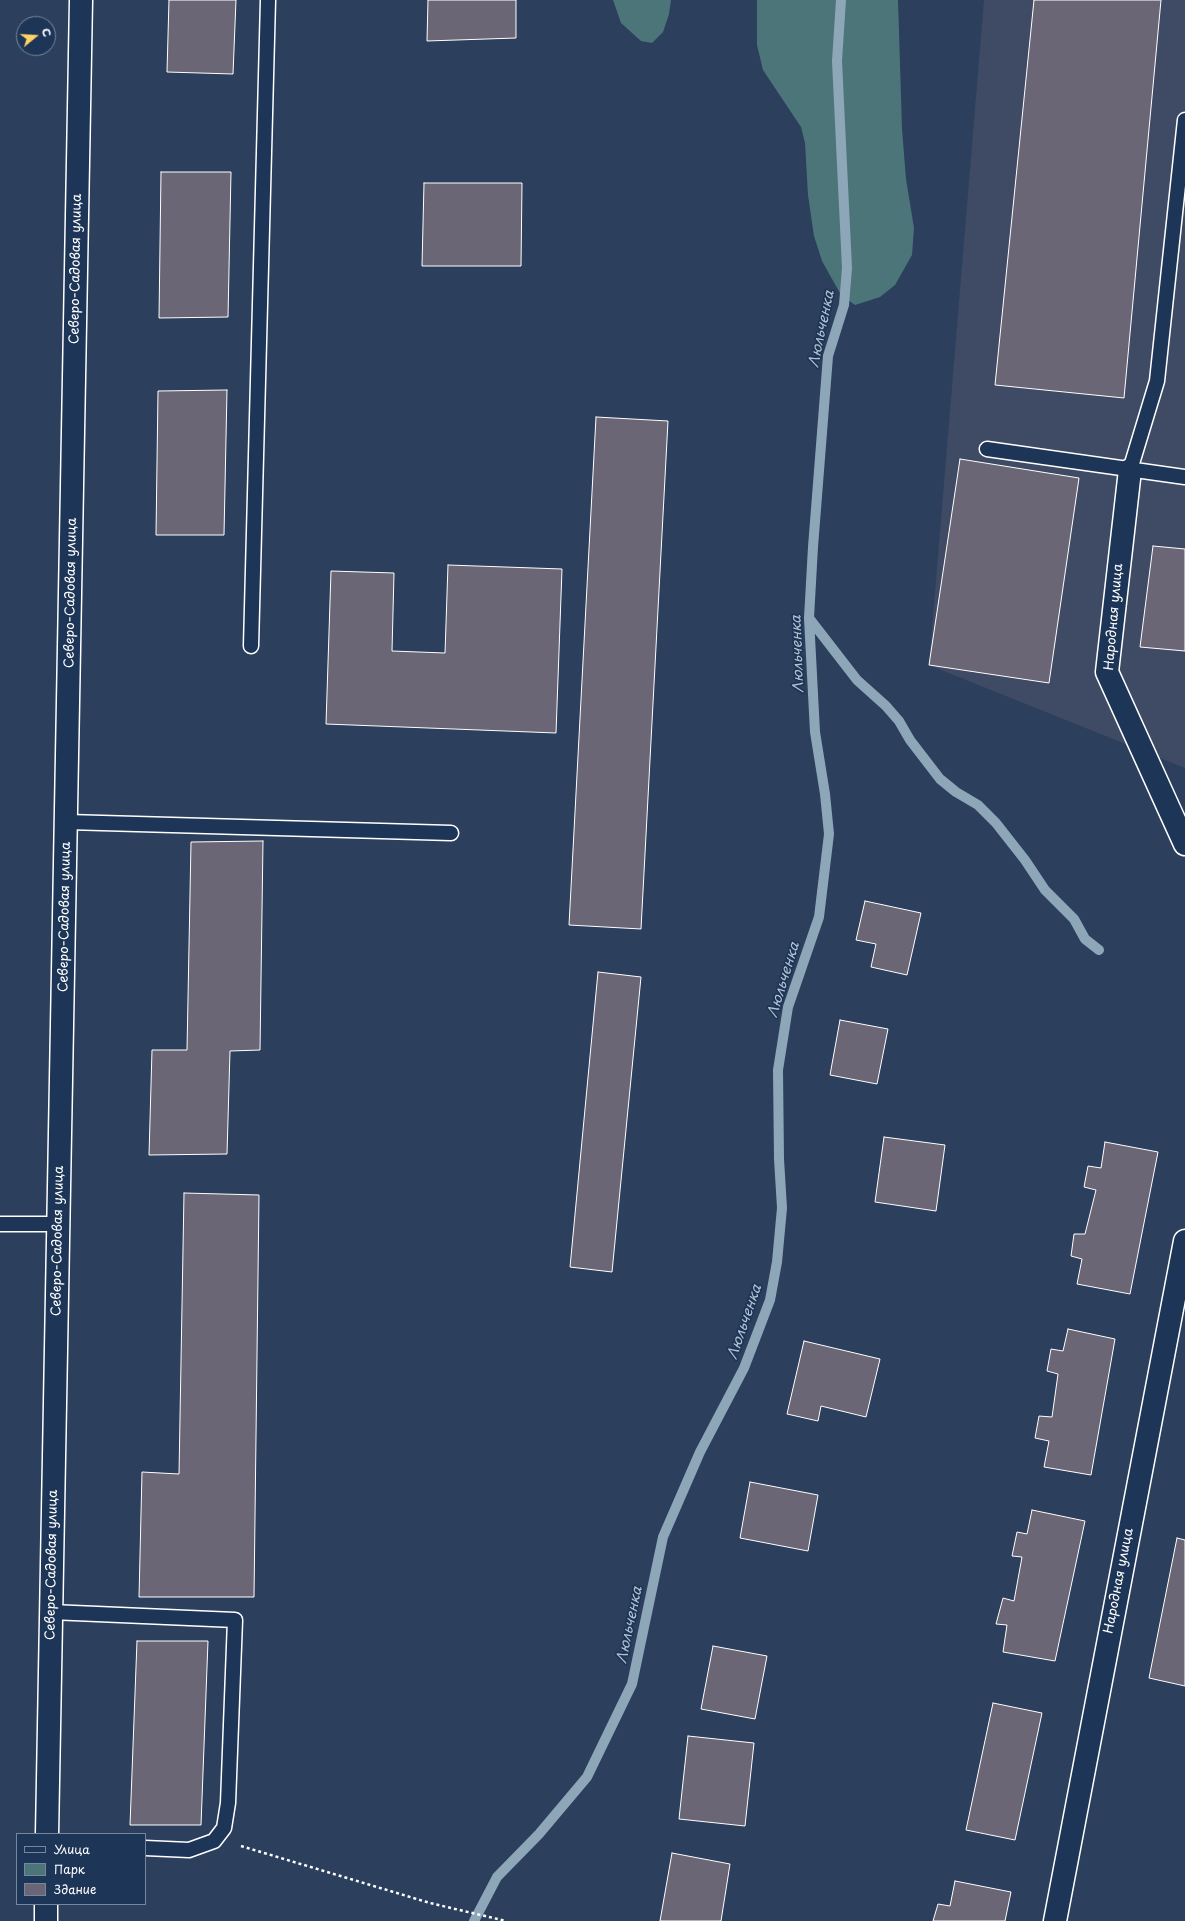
<!DOCTYPE html>
<html>
<head>
<meta charset="utf-8">
<style>
  body { margin:0 }
  #map { position:relative; width:1185px; height:1921px; overflow:hidden; background:#2c3f5d; font-family:"Playpen Sans",sans-serif }
  canvas { display:block }
  .legend { position:absolute; left:16px; top:1833px; width:130px; height:72px; box-sizing:border-box; background:#1d3557; border:1px solid #77869a; margin:0; padding:5px 7px; list-style:none; font-size:12px; color:#fff }
  .legend li { display:flex; align-items:center; gap:8px; height:20px }
  .legend b { width:20px; border:1px solid #77869a }
  .north { position:absolute; left:16px; top:16px; width:40px; height:40px; box-sizing:border-box; background:#1d3557; border:1px solid #77869a; border-radius:50%; rotate:72deg; font-size:11px; font-weight:700; line-height:16px; text-align:center; color:#fff }
  .north::after { content:''; display:block; margin:auto; width:14px; height:18px; background:#ffd166; clip-path:polygon(50% 0,100% 100%,50% 72%,0 100%) }
</style>
</head>
<body>
<div id="map">
<canvas width="1185" height="1921"></canvas>
<ul class="legend">
<li><b style="height:5px;background:#1d3557"></b>Улица</li>
<li><b style="height:11px;background:#4c757a"></b>Парк</li>
<li><b style="height:11px;background:#6a6676"></b>Здание</li>
</ul>
<div class="north">С</div>
</div>
<script>
const context = document.querySelector('canvas').getContext('2d');
context.lineJoin = 'round';
function paint(path, color) { context.fillStyle = color; context.fill(path, 'evenodd'); }
const poly = rows => new Path2D(rows.map(r => 'M' + r).join(''));
function strokePath(path, color, width, dash) { context.strokeStyle = color; context.lineWidth = width; context.lineCap = dash ? 'butt' : 'round'; context.setLineDash(dash || []); context.stroke(path); }
function label(font, color, halo, rows, align = 'center') {
  context.font = font + ' "Playpen Sans",sans-serif'; context.lineWidth = 3.5; context.setLineDash([]); context.textBaseline = 'middle'; context.strokeStyle = halo; context.fillStyle = color; for (const [text, x, y, turn = 0] of rows) {
    context.save(); context.translate(x, y); context.rotate((+turn || 0) * Math.PI / 180); context.textAlign = isNaN(turn) ? turn : align; if (halo) context.strokeText(text, 0, 0); context.fillText(text, 0, 0); context.restore();
  }
}
const built = poly([
  [984,0,1185,0,1185,768,929,665]
]);
const green = poly([
  [613,0,671,0,669,14,663,32,652,43,641,41,621,23],
  [757,0,898,0,902,129,906,179,914,228,912,255,895,285,880,297,855,305,841,295,822,261,814,236,808,195,805,143,801,127,763,70,757,45]
]);
const stream = poly([
  [809,618,857,680,886,706,899,721,910,740,940,779,956,792,978,805,996,823,1025,860,1045,890,1074,919,1085,939,1099,950],
  [474,1921,497,1877,539,1834,587,1777,632,1684,663,1537,700,1452,744,1368,770,1300,777,1262,782,1208,779,1159,778,1070,788,1007,819,917,829,834,825,794,815,732,809,618,813,547,828,356,844,305,847,268,837,61,841,0]
]);
const building = poly([
  [169,0,236,0,233,74,167,72,169,0],
  [428,0,516,0,516,38,427,41,428,0],
  [1034,0,1161,0,1124,398,995,385,1034,0],
  [161,172,231,172,228,317,159,318,161,172],
  [424,183,522,183,521,266,422,266,424,183],
  [227,390,224,535,156,535,158,391,227,390],
  [596,417,668,421,641,929,569,925,596,417],
  [960,459,1079,478,1049,683,929,665,960,459],
  [1153,546,1185,549,1185,651,1140,647,1153,546],
  [448,565,562,569,556,733,326,724,331,571,394,573,392,651,445,653,448,565],
  [263,841,260,1050,230,1051,227,1154,149,1155,152,1050,187,1050,191,842,263,841],
  [865,901,921,913,907,975,871,967,876,944,856,940,865,901],
  [598,972,641,977,612,1272,570,1267,598,972],
  [840,1020,888,1029,877,1084,830,1075,840,1020],
  [884,1137,945,1145,936,1211,875,1202,884,1137],
  [1105,1142,1158,1152,1130,1294,1077,1284,1082,1259,1071,1256,1074,1234,1085,1234,1096,1190,1084,1187,1088,1166,1101,1168,1105,1142],
  [184,1193,259,1195,254,1597,139,1597,142,1472,179,1474,184,1193],
  [1068,1329,1115,1339,1091,1475,1044,1467,1049,1441,1035,1438,1039,1416,1052,1417,1058,1374,1047,1371,1051,1349,1063,1351,1068,1329],
  [804,1341,880,1359,866,1417,821,1406,818,1421,787,1414,804,1341],
  [750,1482,818,1495,808,1551,740,1538,750,1482],
  [1032,1510,1085,1521,1055,1661,1003,1652,1007,1625,996,1624,1003,1598,1014,1601,1022,1557,1012,1556,1017,1532,1027,1534,1032,1510],
  [1177,1538,1185,1540,1185,1686,1149,1678,1177,1538],
  [137,1641,208,1641,201,1825,130,1825,137,1641],
  [713,1646,767,1656,755,1719,701,1709,713,1646],
  [993,1703,1042,1713,1015,1840,966,1830,993,1703],
  [688,1736,754,1743,745,1826,679,1819,688,1736],
  [672,1853,730,1864,721,1921,660,1921,672,1853],
  [955,1881,1011,1892,1005,1921,933,1921,938,1904,950,1906,955,1881]
]);
const path = poly([
  [241,1846,430,1903,506,1921]
]);
const lane = poly([
  [987,449,1185,477],
  [1130,470,1157,381,1185,120],
  [251,646,268,0],
  [67,822,451,833],
  [0,1224,58,1224],
  [51,1612,235,1620,228,1803,224,1828,214,1841,189,1850,145,1848]
]);
const street = poly([
  [1130,470,1107,672,1185,844],
  [47,1834,81,0],
  [46,1921,46,1904],
  [1055,1921,1185,1241]
]);
const streetNames = [
  ["Северо-Садовая улица",76,269,-89],
  ["Северо-Садовая улица",71,593,-89],
  ["Народная улица",1114,617,-85],
  ["Северо-Садовая улица",65,917,-89],
  ["Северо-Садовая улица",58,1241,-89],
  ["Северо-Садовая улица",52,1565,-89],
  ["Народная улица",1119,1581,-79]
];
const waterNames = [
  ["Люльченка",822,329,-78],
  ["Люльченка",798,654,-92],
  ["Люльченка",784,980,-73],
  ["Люльченка",745,1322,-71],
  ["Люльченка",630,1625,-78]
];
paint(built, '#3f4b64');
paint(green, '#4c757a');
strokePath(stream, '#8ea7b8', 10);
paint(building, '#6a6676');
strokePath(building, '#fff', 1);
strokePath(lane, '#fff', 17);
strokePath(street, '#fff', 25);
strokePath(path, '#fff', 2.5, [3, 3]);
strokePath(lane, '#1d3557', 14);
strokePath(street, '#1d3557', 22);
label('13px', '#fff', '#1d3557', streetNames);
label('italic 14px', '#b3c4d0', '#1d3557', waterNames);
</script>
</body>
</html>
